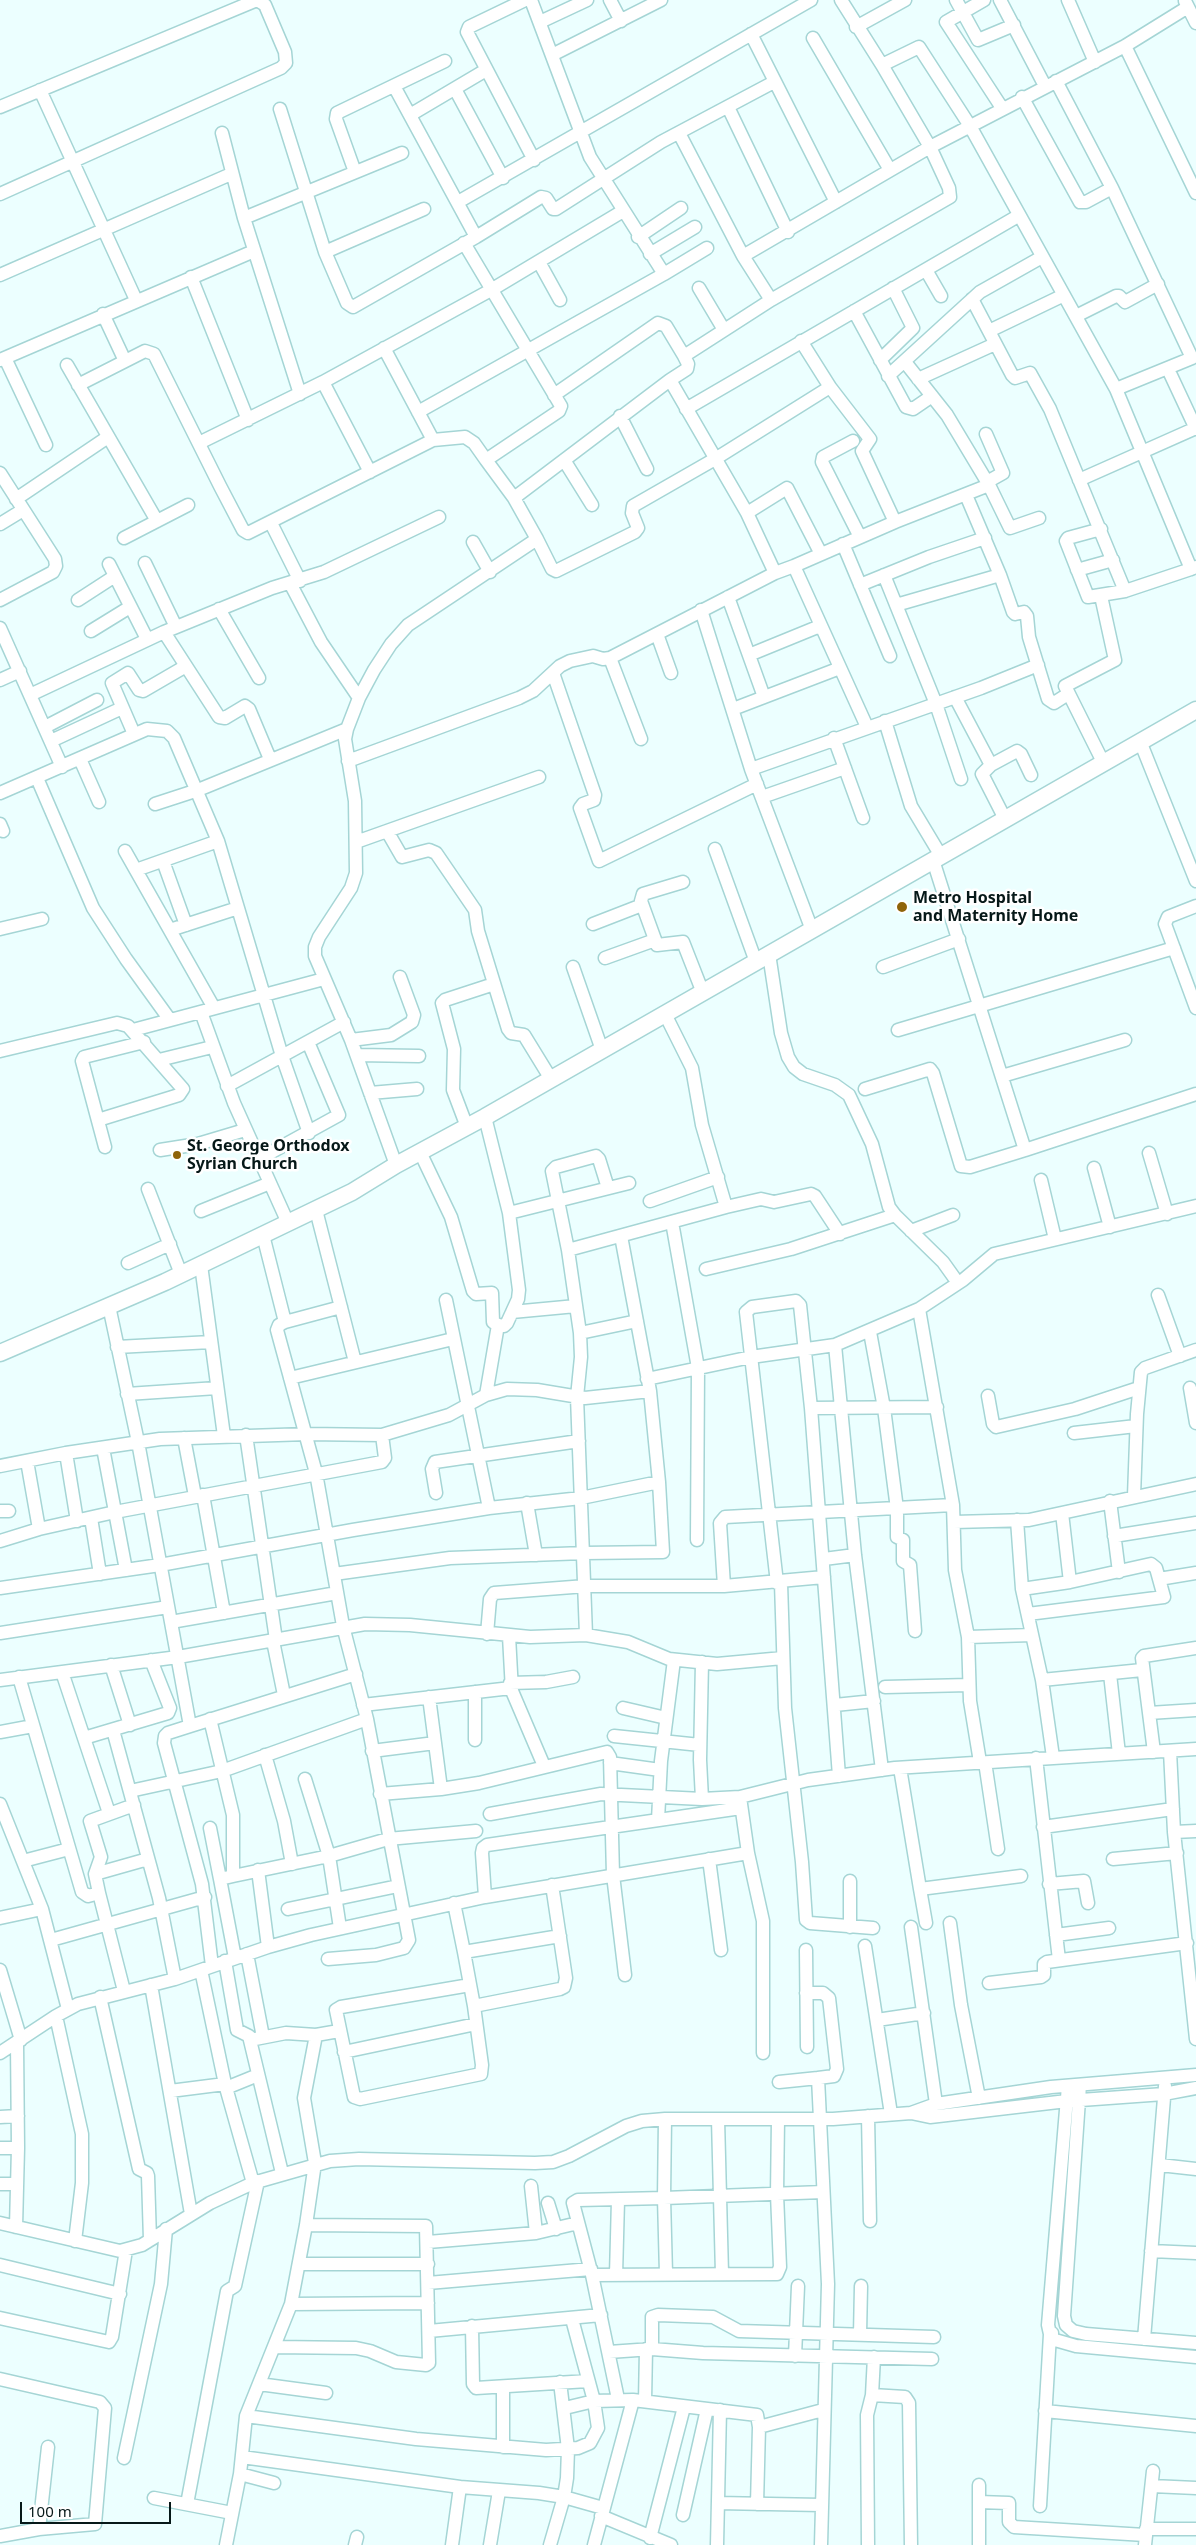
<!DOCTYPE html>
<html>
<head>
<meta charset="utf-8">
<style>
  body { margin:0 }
  #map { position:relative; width:1196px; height:2545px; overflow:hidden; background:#ecffff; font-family:"Noto Sans",sans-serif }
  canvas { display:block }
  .scale { position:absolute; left:20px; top:2502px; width:151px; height:22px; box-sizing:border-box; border:2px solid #061818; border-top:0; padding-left:6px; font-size:15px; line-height:18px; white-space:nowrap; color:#061818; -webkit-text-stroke:4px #fff; paint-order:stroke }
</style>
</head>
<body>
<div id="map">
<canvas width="1196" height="2545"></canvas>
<div class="scale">100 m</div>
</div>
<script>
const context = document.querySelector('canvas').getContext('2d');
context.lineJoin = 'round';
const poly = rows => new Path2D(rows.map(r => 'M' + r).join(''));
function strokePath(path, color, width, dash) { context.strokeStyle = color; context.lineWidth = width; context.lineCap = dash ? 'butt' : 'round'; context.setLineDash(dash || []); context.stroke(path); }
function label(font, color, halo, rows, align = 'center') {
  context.font = font + ' "Noto Sans",sans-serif'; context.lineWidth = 5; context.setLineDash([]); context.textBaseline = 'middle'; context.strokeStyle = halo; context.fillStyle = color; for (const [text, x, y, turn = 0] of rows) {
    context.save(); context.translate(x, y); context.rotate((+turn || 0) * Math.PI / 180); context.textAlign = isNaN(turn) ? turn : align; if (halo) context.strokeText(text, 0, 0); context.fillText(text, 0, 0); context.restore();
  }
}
const minor = poly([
  [525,0,469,27,467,32,534,160],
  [610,0,621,21],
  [956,0,978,40,1014,25],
  [984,0,946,22,1002,108],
  [1000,0,1045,86],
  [1068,0,1095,62],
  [1185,1,1196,23],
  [540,22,587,0],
  [856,27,905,0],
  [751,34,836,202],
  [813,38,890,170],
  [1125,46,1196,193],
  [552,55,661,0],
  [882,65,919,47,970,126,1116,389,1191,569,1196,567],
  [1056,81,1112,188,1192,358,1116,389],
  [394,86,476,237],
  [455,89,503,178],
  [40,90,136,300],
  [1022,97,1080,202,1086,202,1112,188],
  [0,107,257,0],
  [728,107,788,232],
  [280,109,325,252,347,303,353,307,476,237,541,197,546,198,553,209,556,209,661,142,774,82],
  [410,115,486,70],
  [222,133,244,218,300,394],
  [679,133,743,256],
  [355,172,336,119,337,113,445,61],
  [0,194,281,68,286,63,285,52,265,5,257,0],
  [458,202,811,0],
  [244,218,402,153],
  [638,237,681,208],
  [325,252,424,209],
  [650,254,695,227],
  [539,262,560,300],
  [926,270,941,296],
  [664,274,707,248],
  [0,275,231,174],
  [191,277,248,420],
  [699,288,724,330],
  [972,299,1012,375,1015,378,1030,373,1050,409,1125,591],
  [771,300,950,197,949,188,930,147,882,65,841,0],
  [854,311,906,407,913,409,932,396],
  [103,314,125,361],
  [1076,316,1116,296,1119,296,1125,302,1158,284],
  [989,331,1064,295],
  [801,341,830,387,870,439,862,451,895,522],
  [384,348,433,440],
  [5,358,46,445],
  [0,360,254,251],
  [880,360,913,328,893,288],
  [905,362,947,415,989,485,1010,528,1039,518],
  [67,365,157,521],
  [1168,369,1196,429],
  [888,376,980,292,1042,257],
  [918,379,995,344],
  [670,380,687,369,688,364,684,356,771,300,743,256,930,147,1125,46,1188,7],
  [323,382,370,472],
  [78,385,145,351,154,354,220,486,243,530,248,533,433,440,465,437,474,443,486,460,559,411,561,406,464,243],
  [554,395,658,323,666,326,684,356],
  [686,409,1018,216],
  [418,412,664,274,590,157,531,0],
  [620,416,647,469],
  [986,434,1003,473,987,482],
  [853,441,823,457,822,462,860,537],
  [199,443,323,382,491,290,623,211],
  [564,460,592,505],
  [0,473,55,559,56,566,53,572,0,600],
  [1079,480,1196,428],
  [966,495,1000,575,1013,612,1015,614,1024,612,1027,616,1029,637,1048,699,1054,703,1068,694],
  [514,498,670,380,747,513,775,573,794,566,867,727],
  [16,499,108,437],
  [747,513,787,488,821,554],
  [271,523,300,581],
  [0,524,23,510],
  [1101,529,1068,538,1066,541,1088,597,1125,591,1191,569],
  [124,538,188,505],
  [537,539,552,569,556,571,635,532,638,528,632,513,633,506,715,459,830,387],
  [473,542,490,572],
  [843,544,890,656],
  [145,563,176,627],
  [109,564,147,639],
  [794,566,895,522,989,485],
  [1077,570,1113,560],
  [884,575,936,704,961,779],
  [290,583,321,642,359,698],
  [860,585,929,557,985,538],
  [1101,596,1115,660,1065,686,1103,762],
  [728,597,764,697],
  [78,600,115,576],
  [896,605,1000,575],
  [219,609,259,678],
  [701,610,751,769,812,930],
  [0,628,62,767],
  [91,631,130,607],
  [164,632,219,717,225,718,245,706,249,709,270,759],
  [657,634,671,673],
  [749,655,820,626],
  [610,658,641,739],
  [553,673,595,795,594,800,583,804,580,808,599,861,757,784],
  [0,680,20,671],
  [30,695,164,632,272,588,324,572,439,517],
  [955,697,991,765,982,774,1005,819],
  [733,709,840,668],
  [885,721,911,806,941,856],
  [45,727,97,700],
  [134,734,112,683,128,673,139,690,143,691,186,666],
  [834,738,863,818],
  [51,741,122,708],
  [1140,741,1196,881],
  [80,759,99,802],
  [348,761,519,698,533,691,560,666,570,661,593,656,603,659,610,658,775,573],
  [991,765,1017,751,1021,754,1031,775],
  [751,769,981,688,1038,665],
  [37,778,93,908,126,959,170,1020],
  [0,793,147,729,167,731,174,738,218,841,282,1056,309,1133],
  [762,797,845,768],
  [155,804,198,790,347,729],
  [0,824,3,831],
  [387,831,402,857,429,850,436,853,475,910,478,931,508,1029,511,1033,524,1035,551,1079],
  [356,842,539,777],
  [715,849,756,962],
  [125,851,214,1008],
  [933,860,1025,1150,1196,1094],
  [163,861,186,925],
  [136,870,218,841],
  [683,882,643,894,641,901,657,945,683,942,703,993],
  [1196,906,1168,917,1165,924,1196,1008],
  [593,924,642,905],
  [0,929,42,919],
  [170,930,238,908],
  [769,954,781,1033,788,1057,794,1067,803,1074,835,1085,849,1095,872,1144,889,1207,895,1215,943,1262,958,1283],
  [605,958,655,940],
  [573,967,602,1050],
  [883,967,959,939],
  [201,1012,234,1103,288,1223],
  [665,1014,692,1068,702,1125,726,1207],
  [133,1030,324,979],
  [898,1030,1174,948],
  [351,1040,391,1035,412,1022,414,1015,400,977],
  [0,1051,117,1023,128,1026,183,1089,179,1095,98,1120],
  [357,1055,419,1056],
  [159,1060,212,1047],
  [1002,1076,1125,1040],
  [227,1086,344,1022],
  [865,1089,930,1069,933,1073,961,1166,970,1167,1025,1150],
  [370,1093,417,1089],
  [485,1117,509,1213,519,1290,518,1299,507,1323,504,1326,498,1325,486,1395],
  [467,1127,453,1090,454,1049,442,1003,445,1000,494,984],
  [105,1147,82,1061,84,1057,144,1042],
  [160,1150,198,1144,245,1130],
  [420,1152,451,1217,473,1291,476,1294,492,1293,493,1322,498,1325],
  [1149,1153,1167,1214],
  [259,1159,339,1115,308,1042],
  [396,1165,351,1040,315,956,315,947,319,937,351,888,356,873,355,801,345,739,347,729,359,698,374,670,391,644,408,625,537,539,514,498,486,460],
  [1094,1168,1110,1227],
  [1041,1180,1055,1239],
  [148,1189,181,1274],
  [650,1201,718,1177],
  [316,1210,355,1362],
  [201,1211,270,1183],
  [509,1213,629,1183],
  [672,1222,698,1368,697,1540],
  [911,1231,953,1215],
  [263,1235,285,1322],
  [568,1250,726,1207,761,1199,774,1202,811,1194,815,1196,840,1234],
  [128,1263,170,1244],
  [201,1265,224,1436],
  [706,1269,791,1249,895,1215],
  [1158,1295,1180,1356],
  [446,1300,489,1508],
  [109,1306,138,1442,190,1726,356,1674],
  [919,1309,953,1505,955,1570,968,1637,970,1701,980,1762],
  [512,1312,576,1306],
  [870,1332,884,1408,897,1509,897,1537,903,1540,903,1561,910,1565,915,1631],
  [580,1333,637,1321],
  [835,1345,855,1555,882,1770],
  [117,1347,211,1342],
  [290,1378,453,1339],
  [647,1379,751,1357,835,1345,919,1309,963,1280,994,1254,1196,1206],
  [1190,1388,1196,1423],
  [127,1394,217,1388],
  [988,1396,993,1424,996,1427,1075,1409,1139,1388],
  [811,1408,937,1407],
  [1074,1433,1136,1426],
  [246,1435,276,1640],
  [184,1438,195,1496],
  [103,1448,126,1570],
  [66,1453,77,1521],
  [27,1461,39,1529],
  [0,1466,66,1453,160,1439,307,1434,382,1435,449,1415,486,1395,507,1389,537,1390,585,1398,650,1391],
  [436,1493,432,1469,435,1462,579,1441],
  [203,1495,224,1613],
  [1134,1496,1137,1414,1141,1372,1145,1368,1196,1350],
  [1110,1501,1119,1572],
  [527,1503,536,1555],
  [0,1511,9,1511],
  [1062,1513,1070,1582],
  [91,1518,100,1574],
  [1017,1520,1022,1589,1042,1680,1053,1757],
  [954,1522,1029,1520,1196,1484],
  [1114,1536,1196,1523],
  [0,1541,39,1529,115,1512,382,1462,385,1458,382,1435],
  [824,1559,855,1555],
  [334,1574,450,1558,584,1553,663,1552,659,1482,650,1391,621,1236],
  [1159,1579,1196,1573],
  [777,1583,746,1312,752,1307,796,1301,800,1305,811,1408,839,1776],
  [781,1583,785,1708,802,1862,806,1920,810,1923,873,1928],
  [724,1586,720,1523,725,1517,953,1505],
  [0,1588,160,1565,353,1530,489,1508,581,1498,659,1482],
  [1022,1589,1070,1582,1151,1564,1156,1568,1164,1597,1028,1614],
  [171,1622,337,1593],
  [0,1633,168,1607],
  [487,1634,490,1599,494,1593,586,1586,724,1586,824,1577],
  [586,1635,628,1642,669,1659,717,1664,783,1658],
  [509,1636,512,1691,544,1766],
  [968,1637,1032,1635],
  [273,1641,284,1695],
  [111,1665,130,1725],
  [62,1672,109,1813],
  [1110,1674,1119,1754],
  [19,1677,82,1892,88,1896,99,1893,124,1991],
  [0,1680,178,1657,365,1624,410,1625,530,1637,586,1635,577,1397,581,1357,580,1333,568,1250,552,1171,556,1167,596,1156,599,1159,608,1188],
  [1042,1680,1142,1670],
  [510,1683,546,1682,573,1677],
  [885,1687,969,1685],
  [475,1692,475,1740],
  [429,1697,441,1789],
  [363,1705,511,1688],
  [835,1705,874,1701],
  [623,1708,666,1718],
  [1149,1713,1196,1710],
  [210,1719,233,1815,233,1876,220,1879,235,1958],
  [190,1726,168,1733,165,1736,164,1743,202,1884,212,1966],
  [113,1730,159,1898,175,1979],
  [0,1732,33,1726],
  [614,1736,700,1745],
  [84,1738,168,1713,170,1708,151,1660],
  [372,1751,435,1743],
  [1170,1751,1174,1832,1196,2039],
  [1154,1752,1142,1658,1144,1656,1196,1648],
  [265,1755,284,1821,292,1864],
  [1036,1758,1059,1960],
  [985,1762,998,1849],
  [610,1763,660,1770],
  [900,1768,920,1889,1021,1876],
  [305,1779,329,1856,340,1928],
  [130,1791,222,1771,367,1719],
  [380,1794,441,1789,479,1783,607,1752,610,1757,613,1875,625,1975],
  [702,1799,700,1760,702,1662],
  [0,1804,42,1909],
  [490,1814,601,1794,702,1799,740,1797],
  [658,1820,661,1761,674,1660],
  [1043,1827,1173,1809],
  [210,1828,220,1879],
  [1174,1832,1196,1831],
  [748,1853,763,1921,763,2053],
  [709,1859,721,1950],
  [1113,1859,1177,1853],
  [23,1861,69,1849],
  [258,1870,268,1947],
  [95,1874,148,1859],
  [233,1876,329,1856,388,1839,476,1831],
  [850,1881,850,1927],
  [1049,1884,1084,1881,1088,1903],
  [920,1889,926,1923],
  [99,1893,95,1874,101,1857,90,1821,134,1805],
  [485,1897,482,1853,483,1848,487,1845,741,1808],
  [454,1903,464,1952,474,2006,482,2065,481,2074,360,2099,354,2097,336,2010,341,2007,470,1985],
  [288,1909,398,1886],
  [0,1918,42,1909,68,2009],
  [950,1923,961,2005,979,2098],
  [911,1927,936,2104],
  [1056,1935,1109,1928],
  [51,1940,205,1897],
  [865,1946,891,2114],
  [806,1950,807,2047],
  [464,1952,560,1936],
  [247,1954,263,2037],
  [328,1959,376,1955,404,1948,409,1940,367,1719,343,1626,316,1473,277,1330,279,1325,285,1322,341,1307],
  [225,1961,237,2030,249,2036,282,2173],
  [0,1970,21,2040],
  [201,1970,225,2084,253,2183],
  [989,1983,1041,1977,1044,1975,1044,1964,1047,1962,1187,1943],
  [151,1985,191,2214],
  [806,1993,823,1993,829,1998,837,2069,834,2076,818,2078,828,2284,821,2545],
  [100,1997,139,2169,147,2173,148,2176,150,2240],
  [474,2006,560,1989,564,1987,566,1978,552,1885],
  [56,2016,82,2134,82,2183,75,2241],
  [877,2020,924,2013],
  [250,2040,286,2033,316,2035,339,2031],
  [344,2052,476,2024],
  [0,2053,56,2016,78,2004,175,1979,268,1947,311,1935,485,1897,748,1853,740,1797,808,1780,895,1768,1196,1749],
  [779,2082,818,2078],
  [1080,2085,1064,2316,1066,2325,1073,2331,1086,2334,1196,2343],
  [1068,2086,1048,2325,1050,2334,1055,2340,1076,2346,1196,2357],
  [226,2088,258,2075],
  [170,2091,225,2084],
  [911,2113,930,2117,1067,2101,1164,2094,1196,2088],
  [868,2116,870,2221],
  [0,2117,18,2116],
  [718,2119,722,2274],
  [0,2148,18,2148],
  [1160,2165,1196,2169],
  [0,2184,17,2184],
  [531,2186,536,2233],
  [548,2203,556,2229],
  [0,2223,120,2251,142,2245,210,2203,253,2183,330,2161,359,2159,535,2163,553,2162,569,2156,626,2126,642,2121,665,2119,833,2119,911,2113,936,2104,1051,2087,1196,2075],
  [16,2227,18,2148,17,2043],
  [428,2242,536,2233,578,2223],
  [1151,2251,1196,2253],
  [299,2264,428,2264],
  [0,2265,120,2294],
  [666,2274,664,2198,823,2192],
  [592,2275,777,2274,780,2267,777,2194,778,2119],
  [616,2275,618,2200],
  [428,2283,591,2269],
  [291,2304,428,2303],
  [0,2318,109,2342,112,2337,126,2250],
  [472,2326,473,2384,476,2388,588,2381],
  [429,2331,601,2315],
  [860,2335,861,2286],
  [1144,2339,1165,2086],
  [275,2347,356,2348,370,2351,396,2362,426,2365,429,2363,426,2226,306,2225],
  [652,2349,652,2317,658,2315,713,2317,739,2331,934,2337],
  [609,2352,652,2349,703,2353,932,2359],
  [795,2356,798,2286],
  [0,2379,100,2402,105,2408,95,2524,39,2529,0,2536],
  [259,2384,326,2393],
  [872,2395,905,2397,909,2403,911,2545],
  [618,2399,592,2275,573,2203,578,2200,664,2198,665,2119],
  [645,2401,646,2349],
  [565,2408,594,2401,633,2400,757,2415,759,2427,757,2504],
  [1045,2411,1196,2426],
  [246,2416,416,2439,546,2450,578,2448,590,2443,598,2428,594,2401,572,2319],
  [759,2427,823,2410],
  [503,2447,503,2387],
  [242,2457,460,2487,539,2493,564,2497,603,2508],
  [124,2458,161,2284,166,2229],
  [240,2474,274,2483],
  [979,2485,979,2545],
  [1152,2486,1196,2488],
  [154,2498,232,2513],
  [979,2502,1009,2503,1009,2522,1014,2527,1145,2535],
  [718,2503,821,2505],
  [187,2504,227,2291,235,2286,258,2181],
  [1040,2506,1050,2334,1052,2333],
  [683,2515,707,2409],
  [601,2516,671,2545],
  [39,2529,48,2447],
  [1146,2529,1196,2529],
  [650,2538,684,2407],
  [226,2545,240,2474,246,2416,291,2304,306,2225,315,2163,304,2098,316,2035],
  [355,2545,357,2537],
  [452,2545,460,2487],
  [490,2545,499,2491],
  [550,2545,564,2497,567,2478,568,2449,560,2382],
  [594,2545,633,2400],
  [717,2545,720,2410],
  [868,2545,867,2415,872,2395,874,2357],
  [1145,2545,1153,2471]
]);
const major = poly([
  [0,1353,165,1282,352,1192,396,1165,485,1117,1196,710]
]);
const markers = [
  [902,907,6,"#8f640a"],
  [177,1155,5,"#8f640a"]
];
const poiNames = [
  ["Metro Hospital",913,898],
  ["and Maternity Home",913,916],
  ["St. George Orthodox",187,1146],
  ["Syrian Church",187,1164]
];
strokePath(minor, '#a5d5d5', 15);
strokePath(major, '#a5d5d5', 19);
strokePath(minor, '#fff', 12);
strokePath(major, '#fff', 16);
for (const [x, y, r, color] of markers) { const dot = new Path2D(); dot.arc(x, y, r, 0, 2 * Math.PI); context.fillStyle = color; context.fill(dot); strokePath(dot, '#fff', 2); }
label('bold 16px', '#061818', '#fff', poiNames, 'left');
</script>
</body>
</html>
